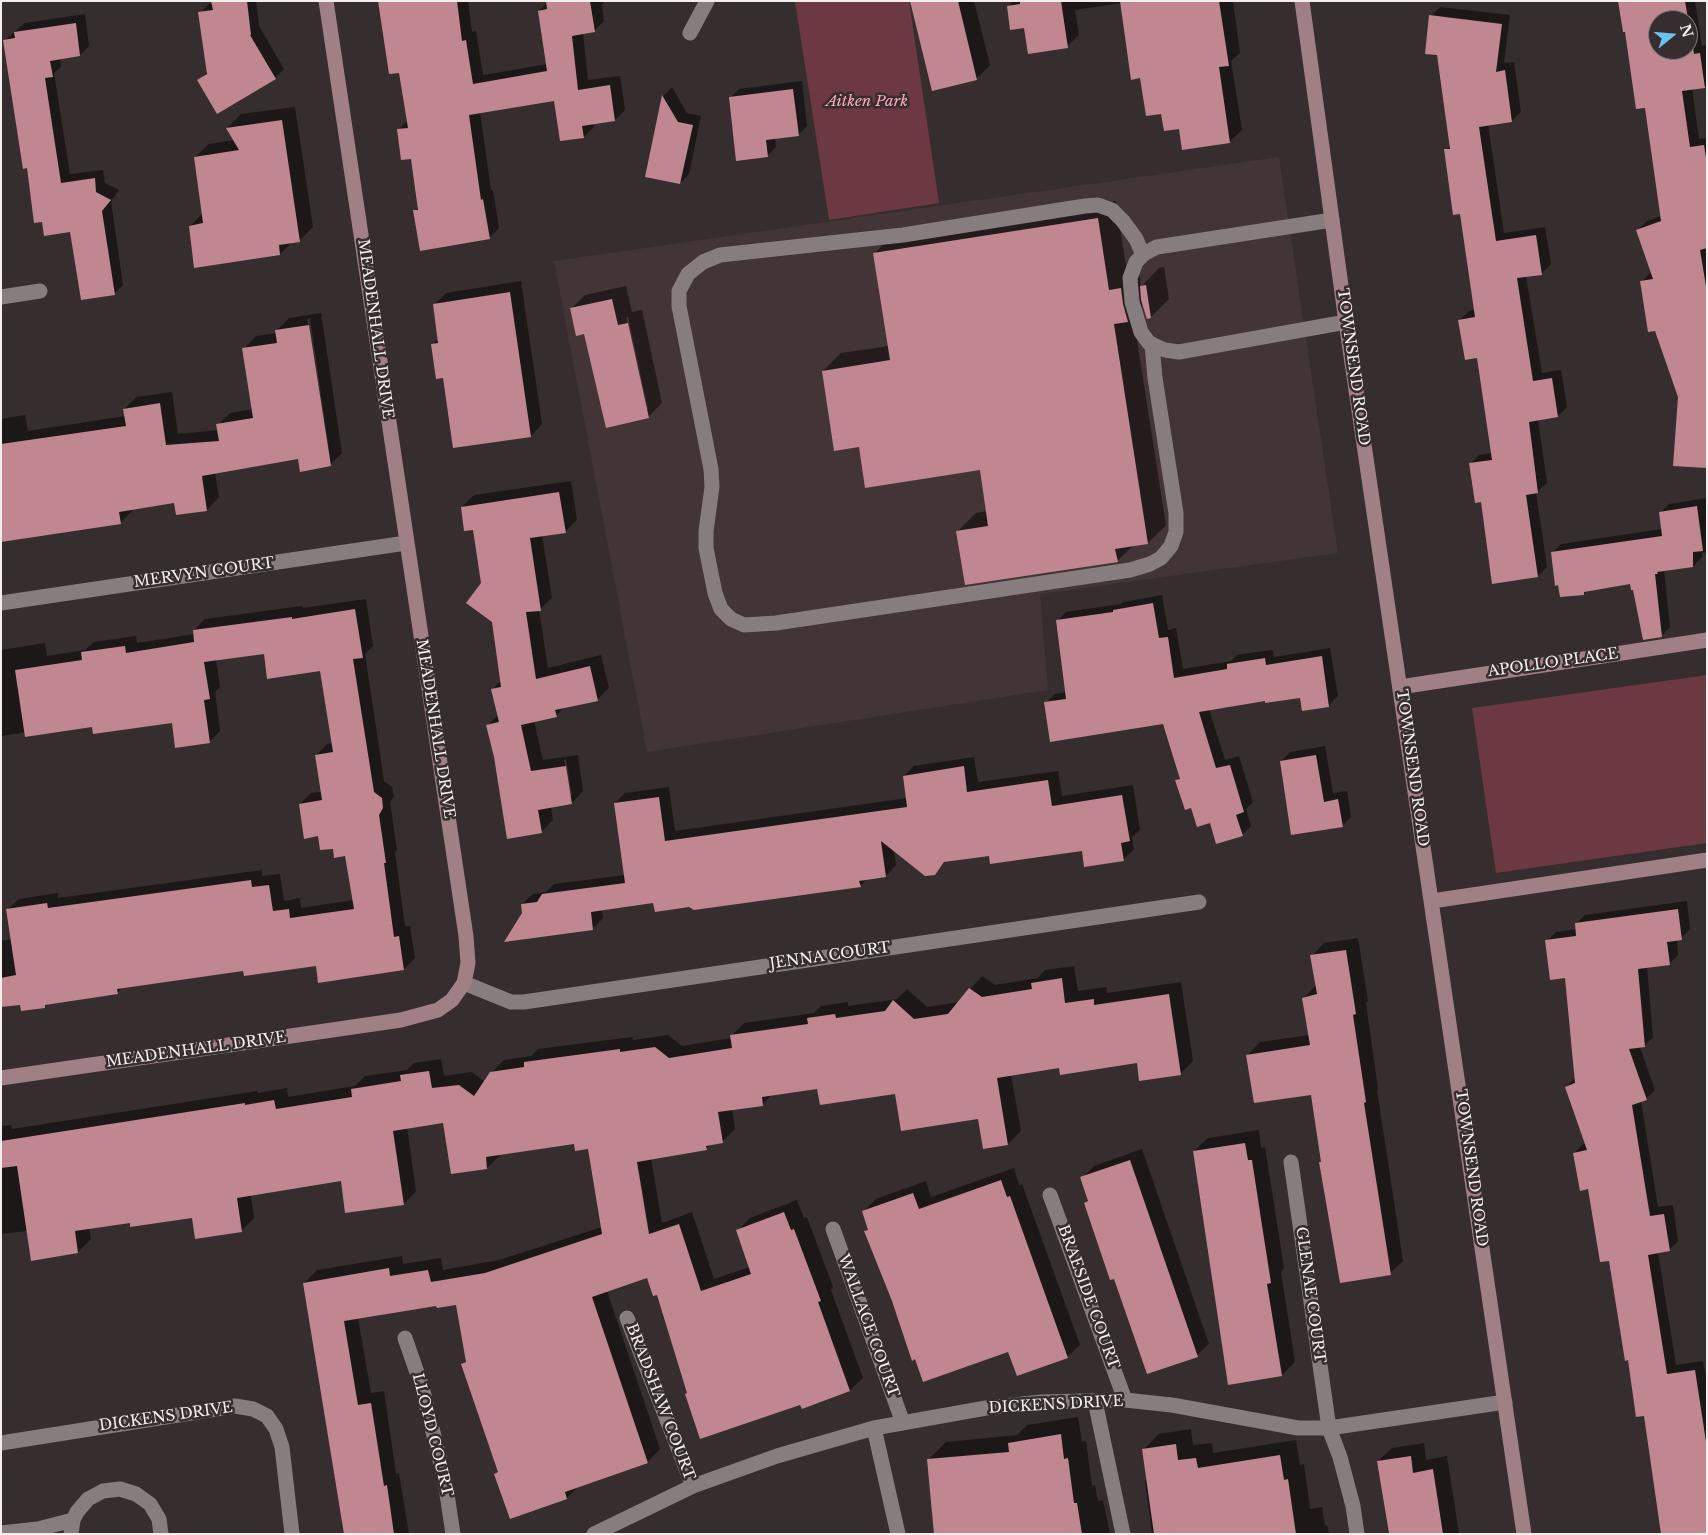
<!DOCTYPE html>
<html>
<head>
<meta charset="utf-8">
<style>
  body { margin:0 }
  #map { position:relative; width:1708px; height:1535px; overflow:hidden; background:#352d2e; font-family:"Libre Baskerville",serif }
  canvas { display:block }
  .frame { position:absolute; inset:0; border:2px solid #f3edee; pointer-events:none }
  .north { position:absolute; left:1648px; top:10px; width:50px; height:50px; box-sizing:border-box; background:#352d2e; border:1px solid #817a7b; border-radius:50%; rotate:73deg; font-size:14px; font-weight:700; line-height:20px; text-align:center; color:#f3edee }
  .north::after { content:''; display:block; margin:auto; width:18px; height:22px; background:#69c3f1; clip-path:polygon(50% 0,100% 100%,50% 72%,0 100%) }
</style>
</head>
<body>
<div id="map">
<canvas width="1708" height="1535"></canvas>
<div class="frame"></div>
<div class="north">N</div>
</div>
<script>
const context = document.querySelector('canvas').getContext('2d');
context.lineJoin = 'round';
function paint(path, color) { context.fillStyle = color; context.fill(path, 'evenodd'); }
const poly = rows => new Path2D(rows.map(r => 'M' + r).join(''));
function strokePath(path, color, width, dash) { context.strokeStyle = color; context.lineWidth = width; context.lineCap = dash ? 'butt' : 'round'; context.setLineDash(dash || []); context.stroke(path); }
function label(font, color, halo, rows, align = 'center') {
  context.font = font + ' "Libre Baskerville",serif'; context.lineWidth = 5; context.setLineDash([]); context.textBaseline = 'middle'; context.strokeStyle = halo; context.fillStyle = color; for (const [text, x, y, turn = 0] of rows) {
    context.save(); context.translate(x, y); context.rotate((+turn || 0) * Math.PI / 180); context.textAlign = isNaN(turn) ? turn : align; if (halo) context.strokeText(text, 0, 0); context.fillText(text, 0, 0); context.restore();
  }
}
const built = poly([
  [1279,157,1338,553,1040,594,1048,690,647,752,554,261]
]);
const green = poly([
  [795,1,909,1,939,203,829,220],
  [1707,675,1707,843,1496,873,1472,708]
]);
const shadow = poly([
  [213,1,256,1,259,26,284,69,275,78,218,112,199,80,208,71,200,13,209,4,213,3],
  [379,1,468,1,472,32,476,31,483,75,548,64,539,11,547,3,547,1,605,1,602,5,604,21,594,31,583,33,588,80,620,76,625,110,615,120,593,123,594,127,584,137,561,140,555,99,480,112,491,190,493,190,499,228,489,238,415,211,419,207,412,158,398,130,408,120,400,72],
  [911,1,974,1,990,65,977,78],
  [1013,1,1233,1,1240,53,1231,61,1242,130,1230,141,1162,112,1141,77,1122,3,1075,10,1079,35,1067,46,1025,26,1008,7],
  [1620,1,1695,1,1702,46,1707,45,1707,84,1705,87,1692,88,1699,139,1707,138,1707,467,1642,281,1652,271,1638,230,1647,221,1661,216,1646,107,1637,108],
  [1658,20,1688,20,1688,50,1658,50],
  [1440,7,1510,15,1504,63,1514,62,1521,112,1512,121,1488,124,1504,233,1545,227,1551,264,1542,273,1526,276,1542,373,1561,370,1567,407,1558,416,1538,419,1547,483,1536,493,1547,567,1538,576,1482,500,1470,464,1479,455,1492,453,1478,356,1460,320,1469,311,1475,310,1461,213,1446,150,1451,145,1431,16],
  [85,14,89,46,80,55,60,58,61,67,54,73,70,174,103,170,105,183,119,190,111,201,123,285,114,294,72,230,43,220,28,167,4,41,25,23],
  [802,81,807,126,798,135,775,138,776,147,767,156,730,98,739,89],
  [672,87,687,113,701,116,689,174,680,183,646,176,663,96],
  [295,107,313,227,300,240,293,241,280,254,190,226,203,213,195,157,209,144,234,140,227,128,241,114],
  [1116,201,1127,273,1139,271,1141,287,1159,268,1164,267,1169,299,1151,317,1148,318,1144,304,1133,315,1166,525,1148,543,1133,546,1117,561,958,531,976,513,987,511,981,469,860,446,823,371,841,353,889,346,874,254,892,236],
  [521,281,542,424,531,436,444,377,432,345,439,338,434,305,446,293],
  [626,286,632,312,642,310,662,403,648,417,585,333,572,308,585,295],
  [626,317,628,317,648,409,645,409],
  [321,313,342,453,330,465,299,458,215,473,219,497,207,510,175,502,132,509,133,510,120,523,1,541,1,419,25,415,28,431,125,416,124,409,137,397,172,392,178,434,219,430,218,425,230,413,253,409,244,349,256,336,277,333,277,330,289,318],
  [310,318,330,457,328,457,307,319],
  [571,481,577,520,565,532,542,535,552,598,539,610,548,668,601,655,609,688,597,700,565,706,556,716,534,721,543,760,578,755,583,791,572,803,551,806,553,820,542,831,495,757,488,725,498,715,493,689,501,680,493,621,483,584,474,529,462,507,474,495],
  [566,759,572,795,570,795,564,760],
  [1707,498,1707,552,1702,553,1702,557,1693,566,1664,570,1670,627,1661,636,1631,583,1587,590,1584,594,1552,553,1561,544,1662,529,1660,513,1669,504],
  [1162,595,1168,630,1176,628,1183,669,1231,661,1237,655,1256,652,1273,650,1274,657,1330,648,1338,696,1329,705,1301,696,1266,700,1209,709,1225,760,1239,756,1253,802,1246,809,1251,826,1242,835,1211,822,1192,807,1177,780,1181,776,1164,723,1046,703,1055,694,1067,692,1057,621,1066,612,1121,604,1123,602],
  [366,599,373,646,365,654,384,781,392,787,394,796,390,802,397,850,395,852,405,926,410,926,415,958,404,969,317,964,244,970,123,987,117,993,48,1004,44,1007,21,1003,1,1006,1,941,12,939,7,910,19,899,58,893,58,898,262,870,262,876,280,874,284,901,300,898,301,908,354,900,346,854,334,847,319,835,300,804,311,793,322,792,316,755,327,744,332,743,321,670,265,652,216,659,220,687,215,692,220,731,209,742,173,721,93,726,26,732,1,736,1,650,45,643,47,656,85,650,94,642,136,636,137,643,195,634,194,630,205,619,302,606,303,608],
  [1325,746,1333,793,1347,791,1351,817,1342,826,1281,761,1290,752],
  [974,757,978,782,1058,771,1062,796,1133,785,1140,830,1132,837,1134,849,1123,860,1083,850,990,854,947,860,934,873,894,850,896,865,886,876,868,878,860,886,689,906,655,901,602,909,603,918,593,929,523,913,522,904,533,894,546,892,554,884,625,875,615,803,625,793,669,787,675,831,907,798,904,776,914,766],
  [1687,901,1690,929,1681,938,1677,939,1678,955,1669,964,1647,967,1653,1037,1644,1046,1640,1047,1655,1090,1646,1099,1641,1101,1658,1207,1673,1205,1678,1241,1669,1250,1658,1252,1676,1365,1703,1361,1707,1383,1707,1534,1629,1359,1610,1259,1589,1188,1574,1153,1583,1144,1586,1144,1566,1087,1575,1078,1566,976,1547,941,1556,932,1577,929,1576,924,1585,915],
  [1358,938,1368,1001,1366,1003,1378,1089,1377,1090,1403,1261,1390,1273,1321,1162,1322,1161,1312,1094,1248,1055,1260,1042,1310,1035,1304,998,1316,985,1312,956,1324,943],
  [1074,966,1078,991,1106,987,1107,993,1181,982,1193,1061,1180,1074,1138,1062,1060,1067,1011,1075,1021,1131,1008,1144,979,1118,897,1092,819,1087,772,1094,762,1105,732,1109,735,1129,722,1142,712,1143,706,1149,651,1158,662,1223,692,1212,714,1279,750,1267,737,1231,750,1218,797,1200,804,1218,807,1217,833,1287,831,1290,863,1378,850,1390,802,1408,801,1404,688,1392,658,1293,648,1277,607,1291,660,1449,648,1462,579,1486,567,1498,511,1517,495,1474,499,1471,462,1364,467,1360,457,1304,437,1305,358,1318,371,1393,384,1391,396,1474,399,1473,409,1534,345,1534,304,1283,317,1270,402,1256,403,1264,441,1258,443,1270,499,1260,602,1227,589,1147,575,1142,500,1155,487,1168,444,1122,407,1127,416,1191,404,1204,342,1179,251,1195,254,1218,241,1231,193,1217,131,1221,89,1227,91,1239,78,1252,28,1231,1,1234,1,1126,11,1125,12,1129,257,1091,258,1093,287,1088,288,1097,355,1086,365,1076,407,1070,414,1063,441,1059,444,1076,472,1072,485,1082,491,1073,504,1060,531,1056,538,1049,632,1037,633,1040,668,1035,682,1046,732,1038,732,1035,744,1023,814,1013,821,1006,848,1002,848,1006,897,999,907,989,927,1007,959,1002,982,976,995,985,1038,978,1045,970],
  [1259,1130,1261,1148,1265,1147,1284,1268,1281,1272,1295,1362,1282,1375,1194,1151,1208,1138],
  [1142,1149,1209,1344,1197,1355,1114,1277,1086,1203,1089,1199,1082,1178,1094,1166],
  [1014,1168,1019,1185,1022,1184,1080,1345,1067,1357,1009,1350,893,1301,866,1231,869,1228,863,1212,876,1199,926,1181,931,1197],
  [1078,1417,1082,1442,1086,1441,1092,1486,1095,1485,1098,1501,1103,1500,1110,1534,935,1534,928,1460,946,1442,1017,1435,1027,1425],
  [1191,1429,1193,1445,1212,1443,1213,1453,1296,1440,1300,1465,1304,1464,1310,1509,1322,1507,1325,1526,1327,1525,1329,1534,1152,1534,1145,1481,1148,1478,1144,1449,1159,1434],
  [1424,1443,1426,1460,1447,1456,1459,1534,1388,1534,1378,1461,1392,1448]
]);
const building = poly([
  [211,1,247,1,251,35,250,35,276,79,217,114,197,80,207,74,198,12,213,10],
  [378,1,457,1,462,41,466,40,473,84,547,71,538,11,547,9,546,1,590,1,595,32,572,36,578,90,610,85,615,121,582,126,584,138,560,141,554,101,469,115,481,200,483,199,490,239,420,251,413,210,418,210,411,159,401,160,397,129,408,128,399,73,389,74],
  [910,1,958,1,977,80,932,91],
  [1020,1,1061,1,1068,48,1028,54,1024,28,1010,30,1007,6,1020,4],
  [1120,1,1219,1,1229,66,1219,67,1230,143,1182,150,1179,129,1164,131,1161,114,1146,116,1140,78,1131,80],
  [1618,1,1685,1,1694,54,1700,53,1705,88,1682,91,1690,147,1704,145,1707,164,1707,248,1700,250,1707,292,1707,468,1673,466,1678,397,1655,331,1648,332,1640,281,1653,279,1636,230,1661,221,1645,108,1636,109,1625,32,1623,32],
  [1658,20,1688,20,1688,50,1658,50],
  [1429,15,1502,24,1496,72,1505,70,1512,122,1479,127,1496,241,1536,235,1542,275,1517,278,1533,381,1552,378,1558,417,1529,422,1538,493,1526,495,1538,577,1492,584,1481,502,1475,503,1469,463,1492,460,1477,358,1465,360,1458,320,1475,317,1460,214,1453,215,1444,149,1450,149,1437,55,1425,54],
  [76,23,80,56,50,61,53,77,45,78,61,183,95,178,96,192,111,200,102,211,115,295,81,300,70,232,44,236,42,222,34,223,27,168,23,169,3,40,15,38,14,32],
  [793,89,799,136,766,140,768,157,736,161,729,97],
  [662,95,678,122,693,125,680,184,645,177],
  [282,120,300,242,279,245,280,255,194,268,189,226,203,223,194,157,239,150,226,128],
  [1098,218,1109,290,1121,288,1123,304,1128,322,1114,324,1148,544,1115,549,1118,562,965,585,956,531,988,526,980,470,865,488,859,447,834,451,822,371,890,360,873,253],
  [1146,285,1151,318,1147,319,1141,300,1140,286],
  [510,292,531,437,453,448,443,378,436,379,431,344,438,343,433,304],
  [612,299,618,325,628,323,649,418,606,428,584,334,576,336,570,308],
  [309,325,331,466,300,472,298,459,202,476,207,511,176,515,174,503,119,512,121,524,1,542,1,444,126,426,123,409,160,403,166,445,219,441,216,424,253,418,242,348,277,343,275,330],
  [559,492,566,533,530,538,541,611,526,612,536,679,590,666,598,701,555,710,557,717,521,725,531,771,566,766,572,804,538,810,542,833,507,839,494,757,486,725,499,722,491,689,501,687,492,622,466,603,481,583,473,530,464,531,461,507],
  [1697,506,1703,551,1693,552,1693,567,1657,572,1658,574,1655,574,1662,637,1643,640,1633,590,1631,590,1630,584,1584,592,1584,595,1560,597,1558,585,1555,586,1551,552,1662,536,1659,512],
  [1153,603,1159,638,1168,637,1174,678,1227,669,1227,664,1265,658,1266,665,1322,656,1329,707,1302,711,1300,698,1265,703,1265,701,1199,712,1216,768,1230,765,1244,812,1236,815,1243,836,1216,844,1210,823,1197,827,1191,808,1185,810,1175,780,1180,779,1163,724,1050,742,1044,702,1066,699,1056,620,1113,612,1113,610],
  [355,609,363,658,353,659,374,792,382,798,383,808,379,815,386,863,384,863,394,937,399,936,404,970,318,983,316,966,244,976,243,971,117,989,118,994,45,1005,45,1008,21,1011,20,1005,1,1007,1,978,16,975,6,909,47,903,48,908,251,880,252,887,269,885,273,911,289,909,290,918,354,909,345,856,334,858,333,849,320,850,318,836,304,839,299,804,322,800,315,755,333,752,320,671,267,679,264,654,204,662,210,699,204,700,210,743,175,748,172,723,93,734,92,727,25,737,15,670,82,660,81,652,125,646,126,653,194,642,193,630,292,617,292,619],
  [1316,755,1324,802,1338,799,1343,827,1291,835,1280,761],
  [964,766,967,792,1048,780,1052,806,1122,795,1130,841,1121,843,1124,861,1084,867,1082,851,990,864,989,856,944,862,935,875,925,876,881,841,886,877,859,881,861,887,694,910,689,907,655,912,653,903,591,912,593,930,504,942,522,913,521,904,537,902,542,894,625,883,614,803,659,797,665,841,907,807,903,776],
  [1678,909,1682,940,1667,942,1670,965,1638,969,1645,1047,1629,1049,1647,1100,1632,1105,1650,1216,1664,1214,1670,1251,1648,1255,1667,1374,1695,1370,1707,1448,1707,1534,1661,1534,1644,1416,1636,1417,1628,1360,1625,1361,1609,1261,1600,1262,1588,1189,1580,1191,1573,1153,1587,1150,1565,1087,1575,1083,1565,978,1550,980,1545,940,1576,936,1575,923],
  [1346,950,1356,1014,1353,1015,1366,1102,1364,1103,1391,1275,1340,1283,1319,1162,1321,1162,1311,1095,1254,1103,1246,1055,1310,1045,1302,998,1317,994,1310,955],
  [1062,978,1065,1003,1094,999,1094,1005,1169,994,1181,1075,1139,1081,1137,1063,1060,1075,1059,1068,997,1078,1008,1145,983,1149,978,1119,901,1131,895,1094,820,1105,817,1089,762,1097,763,1106,718,1112,723,1143,706,1146,707,1150,637,1162,649,1234,679,1224,701,1291,751,1274,736,1230,784,1212,791,1230,794,1229,821,1301,818,1302,850,1391,802,1409,800,1405,700,1439,685,1394,687,1393,657,1295,653,1296,647,1278,592,1297,648,1463,565,1492,567,1499,510,1519,494,1474,498,1472,461,1364,466,1362,456,1305,437,1308,436,1306,344,1321,358,1405,371,1403,384,1486,387,1485,394,1534,344,1534,303,1283,389,1268,390,1276,428,1270,431,1282,485,1273,602,1234,588,1149,575,1151,574,1144,486,1157,487,1169,451,1174,443,1123,393,1131,404,1205,345,1213,341,1181,237,1198,242,1232,195,1239,192,1218,130,1227,130,1223,75,1231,78,1253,31,1261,17,1166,1,1168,1,1141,245,1103,245,1105,274,1100,276,1109,352,1097,351,1089,401,1081,400,1075,429,1071,432,1088,459,1085,474,1096,490,1072,524,1067,524,1062,620,1049,620,1052,655,1047,669,1058,732,1048,730,1035,808,1024,807,1018,835,1014,836,1018,885,1011,893,1000,914,1019,948,1014,969,988,982,997,1032,989,1031,983],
  [1245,1143,1248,1160,1252,1160,1261,1219,1271,1283,1267,1284,1282,1376,1228,1385,1193,1151],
  [1130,1160,1198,1357,1147,1374,1114,1279,1110,1280,1084,1203,1088,1201,1080,1177],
  [1001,1180,1007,1197,1010,1196,1068,1358,1017,1376,1008,1352,923,1382,915,1359,912,1361,892,1301,864,1231,868,1230,862,1211,913,1193,919,1209],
  [1061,1434,1064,1459,1068,1458,1074,1503,1077,1503,1082,1534,934,1534,927,1459,1009,1452,1008,1443],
  [1176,1444,1178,1460,1196,1458,1198,1468,1280,1455,1284,1480,1288,1479,1296,1534,1154,1534,1142,1449],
  [1411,1456,1413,1473,1433,1469,1443,1534,1389,1534,1377,1461]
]);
const lane = poly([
  [1332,220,1157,247,1145,253,1136,262,1130,278,1132,302,1141,332,1149,343,1165,350,1179,352,1346,322],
  [1143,255,1136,239,1123,221,1112,210,1098,205,1085,206,903,235,720,255,703,262,688,274,679,291,679,306,711,469,712,487,706,531,706,548,715,593,721,609,731,619,744,625,776,623,1130,570,1150,564,1161,558,1171,546,1176,532,1176,513,1155,378,1152,344]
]);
const street = poly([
  [690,33,707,1],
  [1,297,40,291],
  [1,603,406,543],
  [464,983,511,1002,524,1002,1199,902],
  [1291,1162,1329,1428,1340,1457,1353,1506,1357,1534],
  [1050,1195,1125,1400],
  [833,1229,903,1423],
  [627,1318,693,1486],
  [405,1338,422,1387,445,1481,453,1534],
  [1095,1401,1123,1534],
  [874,1428,898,1534],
  [1,1443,235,1406,253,1409,267,1416,276,1429,282,1447,292,1534],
  [1,1533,38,1529,73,1520],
  [71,1534,73,1520,77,1512,88,1499,103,1491,120,1489,136,1494,150,1504,159,1519,161,1534],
  [594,1534,693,1486,777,1456,874,1428,986,1408,1041,1402,1125,1400,1172,1405,1298,1428,1329,1428,1505,1402]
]);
const secondary = poly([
  [1302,1,1346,322,1524,1534],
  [1400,687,1707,640],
  [1432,901,1707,860],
  [1,1078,401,1020,438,1010,452,1000,464,983,468,963,466,936,326,1]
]);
const parkNames = [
  ["Aitken Park",867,102]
];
const streetNames = [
  ["MEADENHALL DRIVE",375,329,82],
  ["TOWNSEND ROAD",1353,367,82],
  ["MERVYN COURT",204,573,-8],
  ["APOLLO PLACE",1553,663,-8],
  ["MEADENHALL DRIVE",435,729,81],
  ["TOWNSEND ROAD",1412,768,82],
  ["JENNA COURT",830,956,-8],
  ["MEADENHALL DRIVE",196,1050,-8],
  ["TOWNSEND ROAD",1471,1168,82],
  ["GLENAE COURT",1310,1295,82],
  ["BRAESIDE COURT",1088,1297,70],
  ["WALLACE COURT",868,1326,70],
  ["BRADSHAW COURT",660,1402,69],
  ["DICKENS DRIVE",1056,1405,-3],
  ["DICKENS DRIVE",166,1417,-8],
  ["LLOYD COURT",432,1435,76]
];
paint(built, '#433436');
paint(green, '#6c3943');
paint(shadow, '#0007');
paint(building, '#c18790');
strokePath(lane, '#877d7e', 15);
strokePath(street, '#877d7e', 15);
strokePath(secondary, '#a07f85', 15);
label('italic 15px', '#ffa9b8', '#352d2e', parkNames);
label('15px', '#f3edee', '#352d2e', streetNames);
</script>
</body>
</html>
